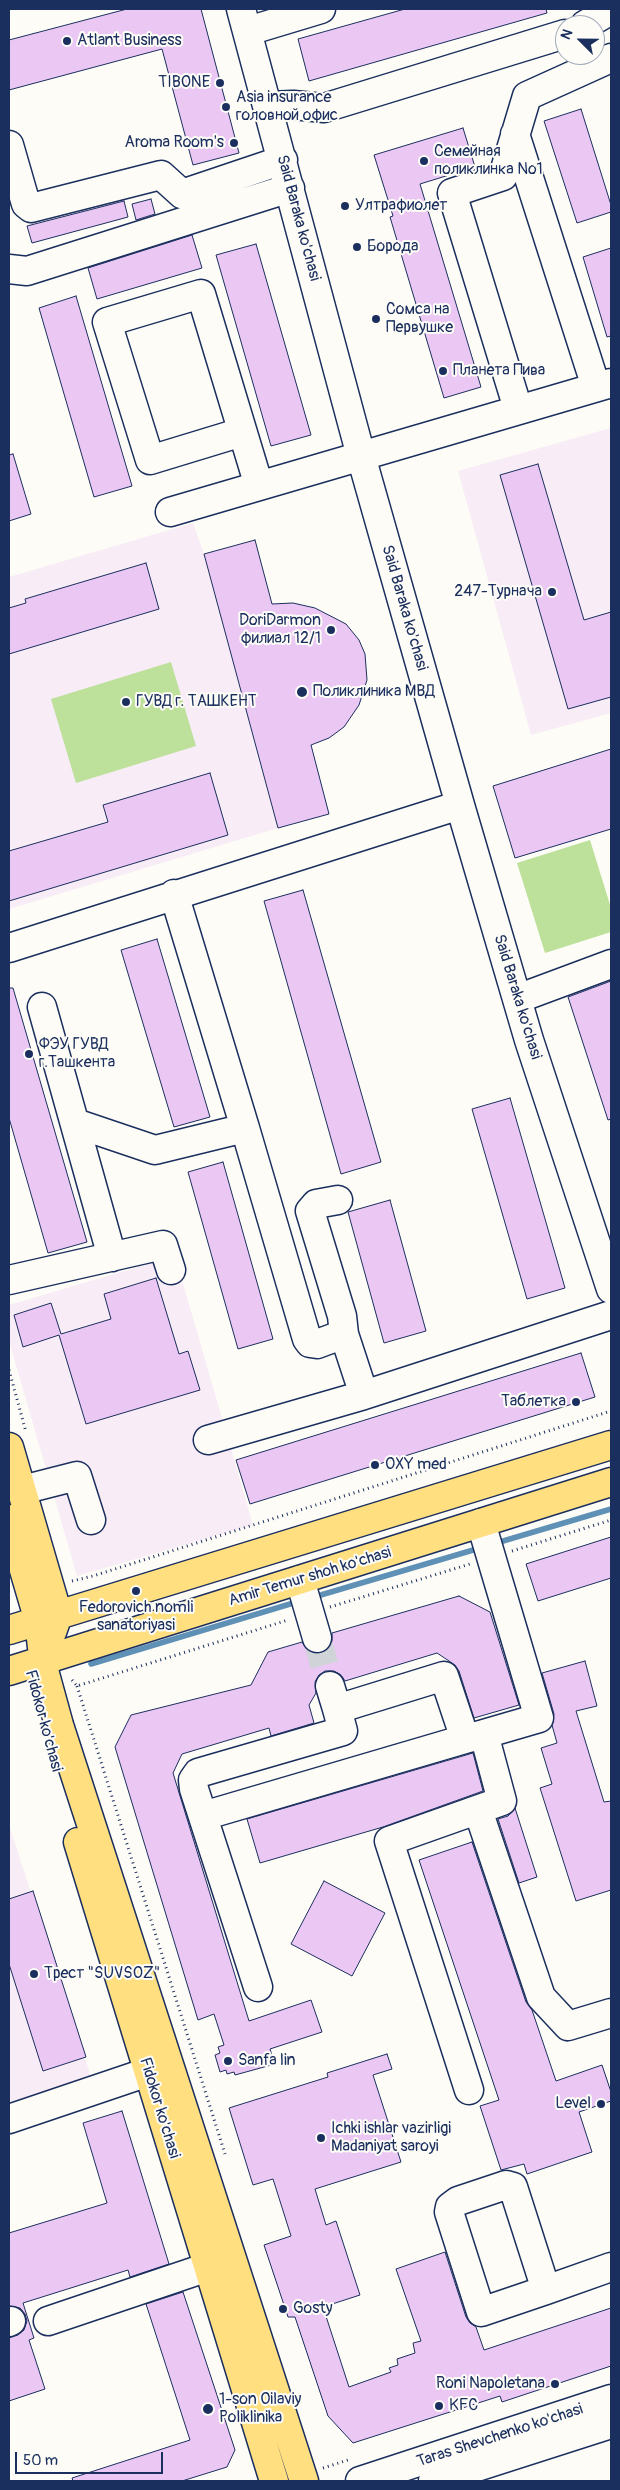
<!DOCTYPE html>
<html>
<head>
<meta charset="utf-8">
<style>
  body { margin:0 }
  #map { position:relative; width:620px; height:2490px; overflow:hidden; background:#fdfcf7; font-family:Pangolin,sans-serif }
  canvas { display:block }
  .frame { position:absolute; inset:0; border:10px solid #1b2f5e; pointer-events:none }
  .north { position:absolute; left:555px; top:15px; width:50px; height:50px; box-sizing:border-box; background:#fdfcf7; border:1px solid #a3aaba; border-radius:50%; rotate:293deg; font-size:14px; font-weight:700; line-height:20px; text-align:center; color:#1b2f5e }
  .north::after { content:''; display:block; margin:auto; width:18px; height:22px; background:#1b2f5e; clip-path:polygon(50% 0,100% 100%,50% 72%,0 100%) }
  .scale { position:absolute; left:15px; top:2452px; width:148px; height:22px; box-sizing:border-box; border:2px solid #1b2f5e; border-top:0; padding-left:6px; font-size:15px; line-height:18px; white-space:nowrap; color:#1b2f5e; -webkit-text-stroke:4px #fdfcf7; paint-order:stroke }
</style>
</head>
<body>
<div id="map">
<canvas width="620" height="2490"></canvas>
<div class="frame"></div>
<div class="north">N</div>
<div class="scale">50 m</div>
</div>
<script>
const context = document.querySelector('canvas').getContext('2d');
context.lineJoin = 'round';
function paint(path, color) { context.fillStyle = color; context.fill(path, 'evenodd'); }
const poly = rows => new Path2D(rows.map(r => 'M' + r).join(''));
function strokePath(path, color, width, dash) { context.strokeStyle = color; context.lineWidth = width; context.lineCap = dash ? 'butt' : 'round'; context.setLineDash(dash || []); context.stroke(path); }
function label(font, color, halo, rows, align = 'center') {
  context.font = font + ' Pangolin,sans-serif'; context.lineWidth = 4; context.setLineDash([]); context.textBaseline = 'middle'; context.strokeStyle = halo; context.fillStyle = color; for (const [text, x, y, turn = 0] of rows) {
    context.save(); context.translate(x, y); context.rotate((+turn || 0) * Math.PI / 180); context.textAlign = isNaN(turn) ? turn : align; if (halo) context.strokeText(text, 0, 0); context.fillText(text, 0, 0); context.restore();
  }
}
const built = poly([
  [611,428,611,713,531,735,458,471],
  [193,523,204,554,278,828,9,909,9,577],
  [175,1256,253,1525,77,1576,9,1341,9,1305],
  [9,1825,92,2080,9,2102]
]);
const green = poly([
  [171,662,196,746,76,783,51,699],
  [590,840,611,908,611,932,545,953,517,863]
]);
const stream = poly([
  [493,1544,611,1509],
  [314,1597,480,1548],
  [91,1664,300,1601]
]);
const building = poly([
  [127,9,201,9,239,153,193,165,162,49,9,90,9,40,127,9],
  [405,9,546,9,547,13,309,81,298,39,405,9],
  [581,109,611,205,611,212,577,223,544,121,581,109],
  [463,128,475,167,420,184,481,387,444,398,390,217,393,216,374,155,463,128],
  [151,199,155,214,136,220,132,204,151,199],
  [124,201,128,217,32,243,27,226,124,201],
  [192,235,202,268,97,299,88,268,192,235],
  [256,244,311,435,271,446,216,255,256,244],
  [611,248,611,336,607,337,583,257,611,248],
  [76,296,132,486,94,497,39,308,76,296],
  [13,454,31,514,9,521,9,455,13,454],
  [538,464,584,620,611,612,611,697,568,709,500,475,538,464],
  [255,540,272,604,293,603,315,608,346,624,359,640,365,654,367,680,359,705,344,727,329,738,311,745,329,814,278,828,204,554,255,540],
  [146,563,159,609,9,654,9,608,26,603,25,599,146,563],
  [611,749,611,829,515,858,493,786,611,749],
  [210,773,228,835,9,901,9,851,108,822,103,805,210,773],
  [303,890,381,1162,341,1174,264,901,303,890],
  [157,939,210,1117,174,1127,121,950,157,939],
  [611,981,611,1119,608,1120,568,997,611,981],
  [9,988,13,988,87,1242,48,1253,9,1118,9,988],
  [510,1098,565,1288,527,1299,472,1109,510,1098],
  [223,1162,273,1339,238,1349,188,1172,223,1162],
  [390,1200,426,1331,384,1343,348,1212,390,1200],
  [156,1278,179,1354,188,1351,200,1390,86,1424,59,1335,23,1347,14,1315,51,1303,61,1334,111,1319,104,1294,156,1278],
  [581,1353,595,1397,250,1504,236,1460,581,1353],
  [611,1537,611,1578,538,1601,526,1564,611,1537],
  [459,1596,490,1612,519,1705,474,1718,459,1671,455,1665,437,1653,345,1681,341,1675,334,1671,325,1671,319,1675,315,1682,316,1693,309,1705,314,1723,271,1736,269,1728,182,1754,173,1773,249,2021,311,2000,322,2032,270,2049,275,2064,235,2075,234,2072,227,2074,226,2070,220,2072,215,2055,220,2053,218,2047,224,2045,214,2014,198,2020,115,1747,131,1715,251,1685,268,1652,302,1642,307,1650,314,1653,321,1653,329,1648,332,1641,332,1633,459,1596],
  [585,1661,597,1706,576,1711,604,1802,611,1801,611,1890,576,1901,540,1788,552,1784,541,1748,557,1743,552,1725,554,1714,542,1673,585,1661],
  [473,1753,483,1791,383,1827,260,1863,247,1819,473,1753],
  [515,1808,537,1877,519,1883,498,1819,508,1816,515,1808],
  [472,1842,526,2002,532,2010,556,2081,602,2065,611,2092,611,2101,579,2112,592,2152,527,2174,524,2164,501,2170,480,2106,499,2100,419,1860,472,1842],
  [324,1881,385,1913,352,1976,291,1944,324,1881],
  [33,1891,86,2057,43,2071,9,1964,9,1899,33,1891],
  [387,2054,392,2069,373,2075,401,2162,315,2189,326,2225,336,2221,360,2295,323,2307,349,2387,391,2372,389,2368,398,2365,397,2359,415,2353,413,2343,421,2341,396,2269,445,2252,466,2317,470,2323,476,2327,484,2350,611,2308,611,2366,502,2402,500,2396,353,2443,328,2416,295,2317,288,2317,264,2245,291,2236,273,2179,253,2185,229,2108,328,2077,327,2073,387,2054],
  [122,2111,169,2264,130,2277,128,2270,23,2303,34,2338,29,2340,45,2389,9,2401,9,2338,18,2335,24,2330,27,2321,25,2314,20,2308,9,2306,9,2233,107,2203,83,2123,122,2111],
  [183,2292,235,2450,227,2467,182,2481,73,2481,72,2478,190,2440,146,2304,183,2292]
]);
const minorTunnel = poly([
  [317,1638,330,1686]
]);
const path = poly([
  [9,1370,26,1432],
  [512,1551,611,1520],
  [72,1581,93,1576,611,1411],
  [330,1607,470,1564],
  [72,1680,77,1686,288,1620],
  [77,1686,225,2154],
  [323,2468,348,2460]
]);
const minor = poly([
  [241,9,361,456,460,805,529,1040,611,1289],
  [585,25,611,10],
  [248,31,321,9],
  [268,106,293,105,324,108,565,34],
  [515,134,596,387],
  [9,145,26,204,31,208,161,175,182,194,283,160],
  [9,269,27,271,290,188],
  [518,409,452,193,503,176,527,96,611,58],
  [242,432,150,460,107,322,201,294,259,486],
  [170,512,611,383],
  [174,894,245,1128],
  [9,948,460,805],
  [517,999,611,964],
  [42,1007,112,1257],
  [75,1123,155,1150,245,1128,307,1339,310,1343,317,1344,344,1334,364,1395],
  [338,1200,316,1204,310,1211,342,1316,344,1334],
  [9,1280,163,1245,171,1270],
  [208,1440,364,1395,611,1315],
  [22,1490,77,1476,91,1520],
  [300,1580,317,1638],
  [330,1686,337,1709],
  [203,1816,465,1739],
  [482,1822,541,1997,568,2026,611,2013],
  [258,1987,194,1789,193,1780,198,1773,343,1731,337,1709,444,1676,465,1739,484,1734],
  [469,2090,389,1841,502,1801,484,1734,539,1718,481,1523],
  [9,2119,148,2072],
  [546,2290,513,2187,506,2185,458,2201,450,2207,449,2212,481,2312,546,2290,611,2267],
  [48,2321,208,2267],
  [9,2322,11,2321],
  [360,2481,611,2399],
  [433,2481,611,2424]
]);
const major = poly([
  [9,1447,58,1615,52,1632],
  [9,1519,39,1621,45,1674,59,1725,304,2481],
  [9,1630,611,1445],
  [9,1671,611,1482],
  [78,1842,274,2481]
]);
const markers = [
  [67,41,5,"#1b2f5e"],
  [220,83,5,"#1b2f5e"],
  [226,107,5,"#1b2f5e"],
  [234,143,5,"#1b2f5e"],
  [424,161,5,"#1b2f5e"],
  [345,206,5,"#1b2f5e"],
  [357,247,5,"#1b2f5e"],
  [376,319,5,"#1b2f5e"],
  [443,371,5,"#1b2f5e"],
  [552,592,5,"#1b2f5e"],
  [331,630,5,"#1b2f5e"],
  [302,692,6,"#1b2f5e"],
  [126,702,5,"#1b2f5e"],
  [29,1054,5,"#1b2f5e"],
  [576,1402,5,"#1b2f5e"],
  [375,1465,5,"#1b2f5e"],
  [136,1591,5,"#1b2f5e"],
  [34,1974,5,"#1b2f5e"],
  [228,2061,5,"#1b2f5e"],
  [601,2104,5,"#1b2f5e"],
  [321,2138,5,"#1b2f5e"],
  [283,2309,5,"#1b2f5e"],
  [555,2384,5,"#1b2f5e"],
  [439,2406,5,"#1b2f5e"],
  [208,2409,6,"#1b2f5e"]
];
const poiNames = [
  ["Atlant Business",77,41],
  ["TIBONE",210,83,"right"],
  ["Asia insurance",236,98],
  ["головной офис",236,116],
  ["Aroma Room's",224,143,"right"],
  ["Семейная",434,152],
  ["поликлинка №1",434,170],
  ["Ултрафиолет",355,206],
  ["Борода",367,247],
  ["Сомса на",386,310],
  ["Первушке",386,328],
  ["Планета Пива",453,371],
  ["247-Турнача",542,592,"right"],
  ["DoriDarmon",321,621,"right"],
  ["филиал 12/1",321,639,"right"],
  ["Поликлиника МВД",313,692],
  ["ГУВД г. ТАШКЕНТ",136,702],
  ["ФЭУ ГУВД",39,1045],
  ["г.Ташкента",39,1063],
  ["Таблетка",566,1402,"right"],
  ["OXY med",385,1465],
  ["Fedorovich nomli",136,1608,"center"],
  ["sanatoriyasi",136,1626,"center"],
  ["Трест \"SUVSOZ\"",44,1974],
  ["Sanfa lin",238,2061],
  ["Level",591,2104,"right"],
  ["Ichki ishlar vazirligi",331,2129],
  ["Madaniyat saroyi",331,2147],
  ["Gosty",293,2309],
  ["Roni Napoletana",545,2384,"right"],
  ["1-son Oilaviy",219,2400],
  ["Poliklinika",219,2418],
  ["KFC",449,2406]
];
const streetNames = [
  ["Said Baraka ko'chasi",298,218,75],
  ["Said Baraka ko'chasi",404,608,74],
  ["Said Baraka ko'chasi",517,997,73],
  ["Amir Temur shoh ko'chasi",310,1577,-17],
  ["Fidokor ko'chasi",43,1721,75],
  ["Fidokor ko'chasi",159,2108,73],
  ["Taras Shevchenko ko'chasi",500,2436,-18]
];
paint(built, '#f8ecf6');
paint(green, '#bde09a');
strokePath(stream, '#5f90b5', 5.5);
paint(building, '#ebc8f4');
strokePath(building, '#1b2f5e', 1);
strokePath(minorTunnel, '#d0d3d8', 28, [28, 14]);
strokePath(minor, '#1b2f5e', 31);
strokePath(major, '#1b2f5e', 31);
strokePath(path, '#1b2f5e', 3, [1, 4]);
strokePath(minor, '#fdfcf7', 28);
strokePath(major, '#ffdf80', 28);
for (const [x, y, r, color] of markers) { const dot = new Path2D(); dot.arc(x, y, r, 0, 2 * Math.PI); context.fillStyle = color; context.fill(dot); strokePath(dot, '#fdfcf7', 2); }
label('16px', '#1b2f5e', '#fdfcf7', poiNames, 'left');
label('16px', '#1b2f5e', '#fdfcf7', streetNames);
</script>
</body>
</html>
